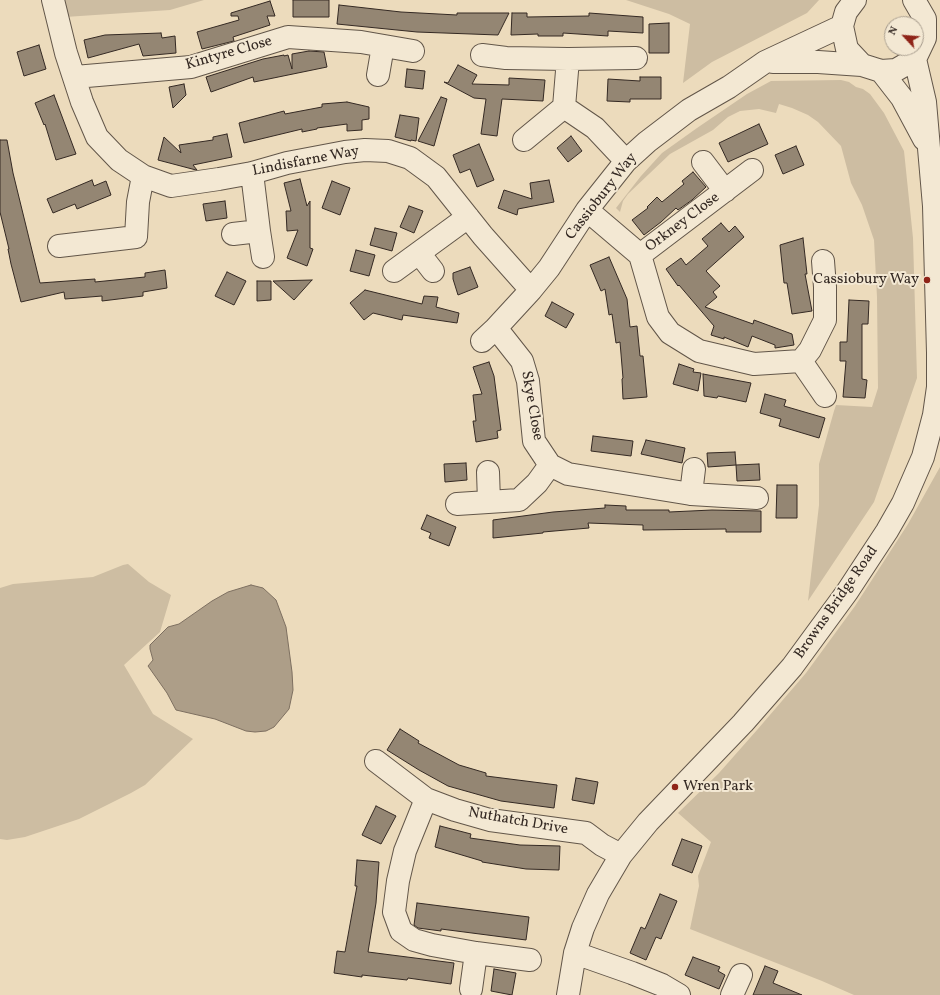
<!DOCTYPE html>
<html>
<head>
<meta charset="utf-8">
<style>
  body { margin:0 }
  #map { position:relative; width:940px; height:995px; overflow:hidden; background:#ecdbbc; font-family:Vollkorn,serif }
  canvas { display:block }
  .north { position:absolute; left:884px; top:16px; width:40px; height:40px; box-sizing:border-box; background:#f3e8d3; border:1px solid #a79c8d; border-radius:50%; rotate:296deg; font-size:11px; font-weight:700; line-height:16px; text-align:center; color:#342923 }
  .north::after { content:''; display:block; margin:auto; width:14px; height:18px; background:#8f2418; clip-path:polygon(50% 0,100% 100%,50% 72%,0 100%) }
</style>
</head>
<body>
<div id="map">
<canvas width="940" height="995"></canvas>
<div class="north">N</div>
</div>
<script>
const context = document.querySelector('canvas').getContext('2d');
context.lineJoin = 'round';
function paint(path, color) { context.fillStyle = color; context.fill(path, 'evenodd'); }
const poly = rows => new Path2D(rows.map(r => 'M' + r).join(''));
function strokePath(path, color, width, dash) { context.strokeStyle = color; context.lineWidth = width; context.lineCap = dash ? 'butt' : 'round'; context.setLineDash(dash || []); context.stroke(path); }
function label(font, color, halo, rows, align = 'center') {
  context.font = font + ' Vollkorn,serif'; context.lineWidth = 4; context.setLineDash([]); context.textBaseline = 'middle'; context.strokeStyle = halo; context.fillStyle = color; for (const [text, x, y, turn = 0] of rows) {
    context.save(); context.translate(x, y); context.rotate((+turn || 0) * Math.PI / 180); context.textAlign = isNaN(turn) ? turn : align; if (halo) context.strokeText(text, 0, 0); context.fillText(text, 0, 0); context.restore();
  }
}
const green = poly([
  [61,0,204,0,170,10,65,17],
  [626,0,819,0,807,13,712,62,683,83,690,24,669,14],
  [841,80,849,82,856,87,863,89,870,94,884,113,904,151,913,238,917,378,874,502,808,601,819,505,819,464,834,411,836,405,872,407,878,388,877,297,874,240,862,205,851,183,841,146,818,122,808,115,792,108,779,104,776,113,759,109,740,111,728,117,713,130,670,154,628,194,623,201,620,212,616,208,641,176,662,153,697,128,747,94,771,81],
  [940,467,940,995,854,995,822,981,690,929,699,886,698,876,711,842,678,813,719,773,757,730,806,673,855,606,908,524],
  [128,564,149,582,171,595,160,632,124,665,153,714,193,739,145,785,131,793,79,819,25,837,7,840,0,839,0,588,13,584,93,577,123,565]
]);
const water = poly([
  [251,585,263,588,276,600,286,627,292,672,293,690,289,709,274,727,266,731,255,732,246,731,215,719,176,710,167,693,148,666,153,660,150,649,150,645,168,627,179,624,212,601,228,592,251,585]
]);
const building = poly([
  [293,0,329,0,329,17,293,17,293,0],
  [270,1,275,16,267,16,270,25,233,37,234,41,202,49,197,32,239,20,238,16,231,16,231,13,270,1],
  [339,5,401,12,457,15,457,13,509,13,498,35,417,32,337,24,339,5],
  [512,13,527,13,527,17,589,16,589,13,643,17,643,33,608,31,608,36,563,33,563,36,538,36,538,34,511,35,512,13],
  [669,23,669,53,649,53,649,24,669,23],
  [161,33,162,38,175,36,176,53,143,56,139,44,88,58,84,40,105,35,161,33],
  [39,45,46,69,24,76,17,52,39,45],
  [309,51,324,52,327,67,254,82,253,77,211,92,206,77,263,59,284,55,284,56,288,55,292,69,292,54,309,51],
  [458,65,477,75,472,84,509,85,509,78,545,80,543,101,502,99,497,136,481,134,486,99,474,98,444,82,448,83,458,65],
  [407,69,425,71,423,89,405,87,407,69],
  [640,77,661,77,661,99,630,99,630,102,607,101,608,79,640,81,640,77],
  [184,84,186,95,173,108,169,87,184,84],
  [54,95,76,154,56,160,45,124,44,125,35,103,54,95],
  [441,97,447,99,434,146,418,141,441,97],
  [347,102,369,107,369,119,362,120,362,130,347,131,347,124,317,128,317,129,302,132,302,129,244,143,239,123,284,111,285,114,322,107,322,104,347,102],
  [400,115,419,118,416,141,411,140,411,141,395,137,400,115],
  [759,124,768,144,728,162,719,143,759,124],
  [227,134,232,157,193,165,197,170,196,170,158,160,164,137,181,153,179,145,213,140,213,137,227,134],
  [571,136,582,151,568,162,557,148,571,136],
  [0,140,7,140,13,173,40,283,95,279,95,282,145,277,145,273,165,270,167,288,143,292,143,296,102,301,102,296,65,299,64,292,21,302,11,264,8,249,9,249,0,212,0,140],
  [479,144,494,180,477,187,470,169,460,173,453,155,479,144],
  [796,146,804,165,783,174,775,155,796,146],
  [693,172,706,187,692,200,678,210,676,208,661,222,644,235,632,220,648,208,647,207,657,197,662,202,684,184,682,181,693,172],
  [300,179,307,206,310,201,310,248,313,249,307,266,287,258,298,230,287,231,286,211,291,211,284,183,300,179],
  [92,180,94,186,106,181,111,195,77,209,75,204,53,213,47,199,92,180],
  [549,180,554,202,518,209,517,215,498,208,504,190,532,199,530,183,549,180],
  [332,181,350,188,340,215,322,208,332,181],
  [225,201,227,218,206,221,203,204,225,201],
  [409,206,423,211,414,233,400,227,409,206],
  [721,223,729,232,735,226,744,237,706,271,720,286,713,292,717,297,705,307,753,324,754,320,792,334,794,345,775,348,775,345,752,336,748,347,724,337,724,339,711,335,714,326,679,285,678,286,666,269,681,258,686,265,708,246,702,239,721,223],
  [375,228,397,233,392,251,370,245,375,228],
  [803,238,807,274,805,274,812,311,792,314,787,283,784,283,780,245,803,238],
  [356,250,375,255,369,276,350,271,356,250],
  [609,257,627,299,630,327,637,326,640,356,643,356,647,397,623,399,622,379,623,378,620,342,616,343,612,314,609,315,605,289,601,291,590,265,609,257],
  [470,267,478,287,458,295,453,279,453,273,470,267],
  [227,272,246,281,234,305,215,296,227,272],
  [312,280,294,300,273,281,312,280],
  [257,281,271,281,271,300,257,301,257,281],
  [365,290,422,304,424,296,438,297,436,307,459,313,457,323,403,315,402,320,373,313,364,320,350,303,365,290],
  [849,300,869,301,868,324,862,324,862,379,867,380,865,398,843,397,846,361,840,361,840,342,847,342,849,300],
  [552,302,574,314,566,328,545,316,552,302],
  [489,362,494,376,501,430,497,431,498,438,476,442,473,421,476,421,473,395,482,394,473,367,489,362],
  [679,364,694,369,693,372,701,373,698,391,673,384,679,364],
  [703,374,751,383,746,402,718,396,717,398,704,396,703,374],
  [765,394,786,400,784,406,825,418,819,438,779,426,781,419,760,413,765,394],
  [593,436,633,441,631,456,591,451,593,436],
  [646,440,685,448,682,463,641,454,646,440],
  [735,452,736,465,708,467,707,453,735,452],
  [466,463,467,480,445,482,444,464,466,463],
  [759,464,760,480,737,481,736,465,759,464],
  [777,485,797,485,797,518,776,518,777,485],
  [605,505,626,506,626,510,669,510,669,512,712,510,761,511,761,532,726,532,726,529,643,530,643,525,588,523,589,528,543,532,543,533,493,538,493,520,553,512,605,508,605,505],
  [427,515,456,527,449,546,429,538,431,533,421,529,427,515],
  [400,729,419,741,418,743,459,765,486,773,486,776,557,785,554,808,501,801,448,786,419,770,387,750,400,729],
  [576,778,598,782,594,804,572,800,576,778],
  [376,806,396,816,381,844,362,835,376,806],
  [440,826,471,834,470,838,520,845,560,846,559,870,526,869,482,862,482,861,435,847,440,826],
  [682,839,702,846,692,873,672,865,682,839],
  [357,860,379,862,376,903,368,952,454,963,451,984,408,978,407,980,362,975,362,977,334,973,337,951,345,952,357,886,355,886,357,860],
  [660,894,677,901,661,939,656,937,646,960,630,953,641,927,645,929,660,894],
  [417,903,529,917,526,940,441,929,441,931,418,928,414,925,417,903],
  [693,957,720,967,718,971,725,975,719,989,685,975,693,957],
  [765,966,778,971,773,983,802,995,753,995,765,966],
  [494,969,516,973,512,995,491,991,494,969]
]);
const minor = poly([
  [53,0,66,53,82,102,97,137,119,160,143,176,171,186,219,179,252,173,287,163,345,152,365,150,388,151,410,158,436,177,483,236,531,290],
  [855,0,846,12,842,26,847,49,862,65,881,71,896,70,915,59,925,38,925,19,914,0],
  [482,55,506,58,568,59,564,107,595,128,626,161],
  [568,59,636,58],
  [773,62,818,62,862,65],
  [881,71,902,98,924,139],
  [378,75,383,46],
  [75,77,191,67,288,37,361,42,413,51],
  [524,140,564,107],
  [703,162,725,191],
  [587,210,640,255,658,317,670,333,699,351,754,364,801,361,810,350,825,320,825,287,823,261],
  [259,231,263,257],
  [233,234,259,231,252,173],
  [59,246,136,237,138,202,143,176],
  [419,253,433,271],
  [640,255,752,170],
  [394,271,468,217],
  [482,341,496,328],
  [801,361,825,396],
  [488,472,489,502],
  [691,494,694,469],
  [757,498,691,494,568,474,550,465,534,441,528,381,522,361,496,328,531,290,549,268,587,210,626,161,647,142,689,110,729,87,765,62,842,26],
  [457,504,519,500,537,483,550,465],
  [376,761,426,799,455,810,490,820,586,833,602,845,621,855],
  [426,799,405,851,398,881,394,912,401,931,414,940,432,945,476,953,530,960],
  [575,953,632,973,662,985,679,995],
  [471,989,476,953],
  [568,995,575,953,583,928,598,894,621,855,648,822,743,723,792,667,847,592,887,531,903,503,923,457,934,415,938,387,938,353,934,206,925,102,915,59],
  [732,995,741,975]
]);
const markers = [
  [927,280,4,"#8f2418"],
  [675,787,4,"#8f2418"]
];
const streetNames = [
  ["Kintyre Close",229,54,-16],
  ["Lindisfarne Way",306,162,-11],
  ["Cassiobury Way",602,197,-52],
  ["Orkney Close",683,223,-37],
  ["Skye Close",531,406,80],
  ["Browns Bridge Road",837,603,-55],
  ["Nuthatch Drive",518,822,10]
];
const poiNames = [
  ["Cassiobury Way",919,280],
  ["Wren Park",683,787,"left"]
];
paint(green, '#cdbda2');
paint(water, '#ad9e88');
strokePath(water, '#7d6f60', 1);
paint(building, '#948673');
strokePath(building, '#342923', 1);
strokePath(minor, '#625649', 24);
strokePath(minor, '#f3e8d3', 22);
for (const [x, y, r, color] of markers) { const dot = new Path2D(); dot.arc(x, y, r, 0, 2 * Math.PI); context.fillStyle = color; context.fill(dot); strokePath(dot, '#f3e8d3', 1.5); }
label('15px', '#342923', '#f3e8d3', streetNames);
label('15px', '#342923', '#f3e8d3', poiNames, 'right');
</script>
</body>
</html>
